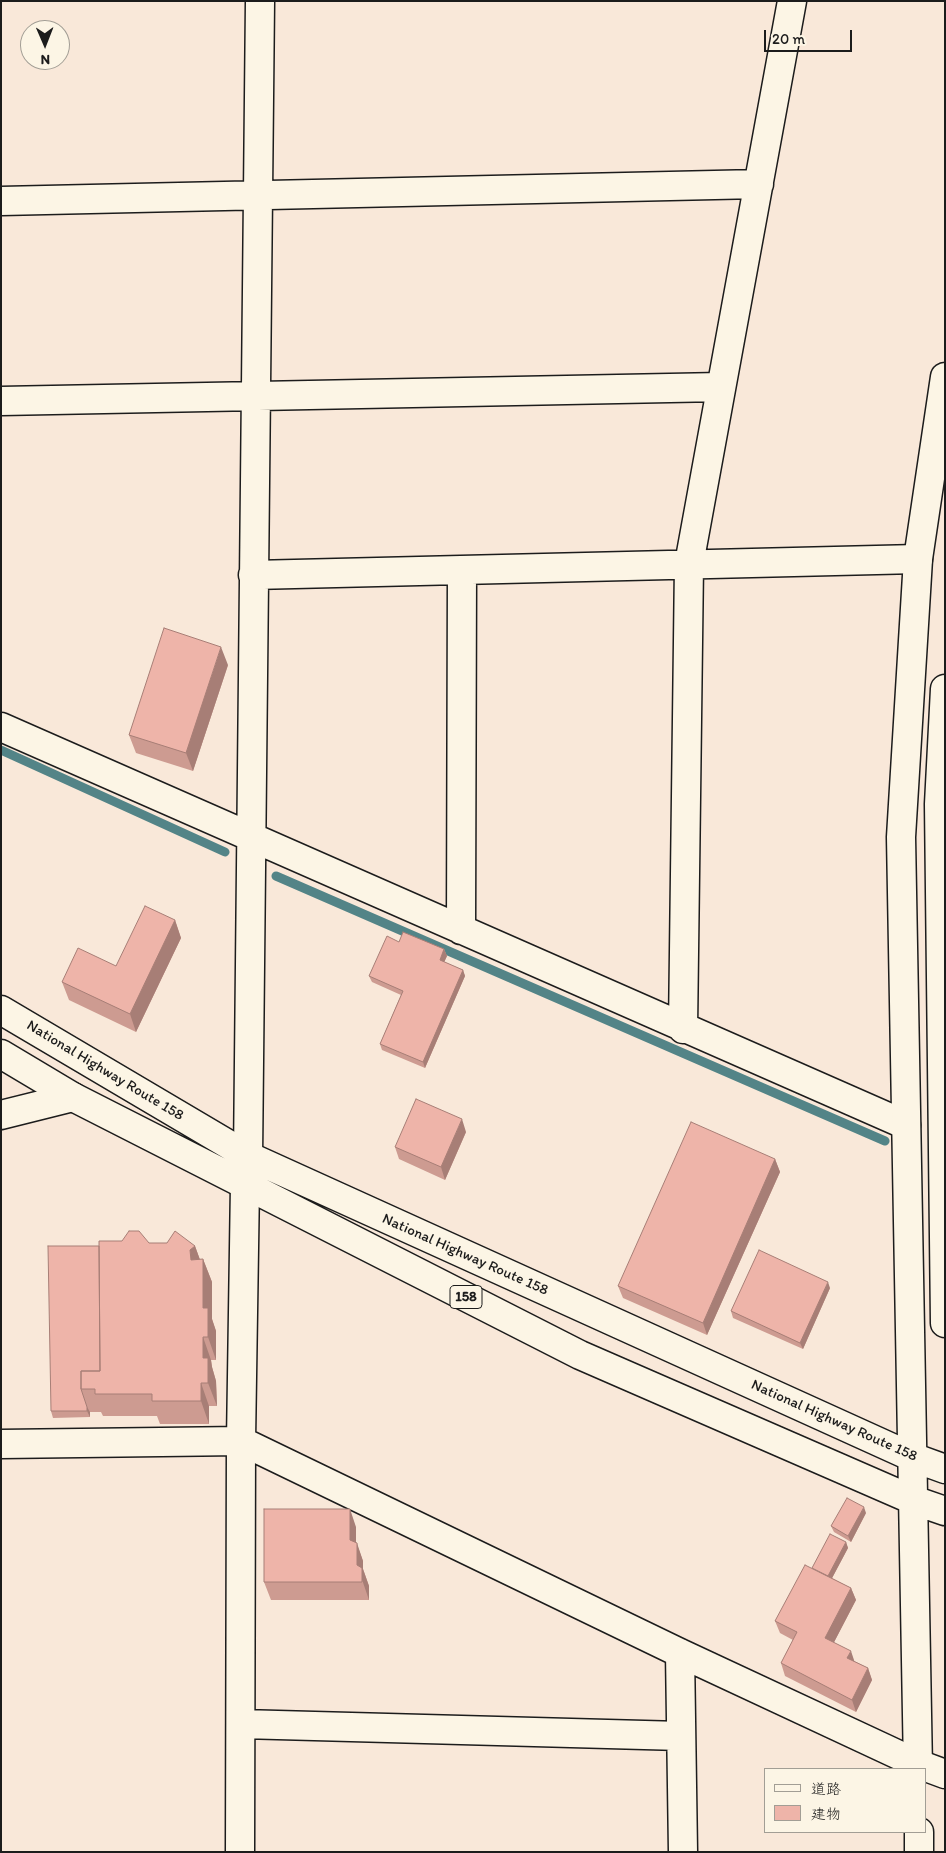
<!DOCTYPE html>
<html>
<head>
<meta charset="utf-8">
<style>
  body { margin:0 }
  #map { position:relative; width:946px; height:1853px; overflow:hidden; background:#f9e8d9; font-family:Itim,"Klee One",sans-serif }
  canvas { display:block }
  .frame { position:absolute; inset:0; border:2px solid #1c1c1c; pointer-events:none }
  .legend { position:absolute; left:764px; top:1768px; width:162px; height:65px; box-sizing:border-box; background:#fcf5e5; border:1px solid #a29e95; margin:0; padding:6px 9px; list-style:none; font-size:15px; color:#1c1c1c }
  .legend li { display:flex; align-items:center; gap:10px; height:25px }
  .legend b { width:25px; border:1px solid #a29e95 }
  .north { position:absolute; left:20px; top:20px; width:50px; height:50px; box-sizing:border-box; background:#fcf5e5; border:1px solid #a29e95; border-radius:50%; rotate:179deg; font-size:14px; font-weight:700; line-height:20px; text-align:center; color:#1c1c1c }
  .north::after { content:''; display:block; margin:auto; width:18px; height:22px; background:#1c1c1c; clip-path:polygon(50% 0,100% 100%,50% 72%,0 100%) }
  .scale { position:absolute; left:764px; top:30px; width:88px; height:22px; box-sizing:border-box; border:2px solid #1c1c1c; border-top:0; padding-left:6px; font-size:15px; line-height:18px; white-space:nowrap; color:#1c1c1c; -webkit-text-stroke:4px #fcf5e5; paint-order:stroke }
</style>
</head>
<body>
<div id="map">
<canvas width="946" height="1853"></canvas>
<div class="frame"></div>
<ul class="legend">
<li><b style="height:6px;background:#fcf5e5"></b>道路</li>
<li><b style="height:14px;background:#eeb4a9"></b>建物</li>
</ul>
<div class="north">N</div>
<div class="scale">20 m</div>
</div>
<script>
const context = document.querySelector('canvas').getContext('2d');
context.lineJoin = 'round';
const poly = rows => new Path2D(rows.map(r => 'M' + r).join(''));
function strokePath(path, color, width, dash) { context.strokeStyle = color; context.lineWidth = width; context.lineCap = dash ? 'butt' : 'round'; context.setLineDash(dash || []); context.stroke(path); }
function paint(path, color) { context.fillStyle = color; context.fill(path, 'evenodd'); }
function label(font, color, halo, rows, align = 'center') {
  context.font = font + ' Itim,sans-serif'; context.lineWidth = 4.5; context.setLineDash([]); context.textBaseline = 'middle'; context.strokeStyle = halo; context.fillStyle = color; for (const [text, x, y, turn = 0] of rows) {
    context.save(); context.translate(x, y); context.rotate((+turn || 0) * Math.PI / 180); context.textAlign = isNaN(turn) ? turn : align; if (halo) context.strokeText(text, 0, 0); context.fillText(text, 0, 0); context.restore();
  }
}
const stream = poly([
  [1,750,225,852],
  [276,876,885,1141]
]);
const minor = poly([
  [1,201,759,184],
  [1,401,721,387],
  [253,575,918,559],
  [1,727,906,1125],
  [461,930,462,570],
  [683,1029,689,564,792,1],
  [1,1115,73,1097],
  [1,1444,241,1441,680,1653,918,1764,945,1774],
  [680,1653,683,1852],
  [241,1724,681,1736],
  [240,1852,241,1441,245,1184,248,1156,260,1]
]);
const highway = poly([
  [945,689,939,804,945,1323],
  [1,1010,248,1156,912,1457,945,1469],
  [1,1054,73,1097,580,1355,913,1500,945,1511],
  [918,1769,901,837,918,559,945,377],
  [919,1832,919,1852]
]);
const wall = poly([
  [228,665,193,771,136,753,129,735],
  [175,920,181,938,136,1032,69,1000,62,982,116,966],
  [399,942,444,949,447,956,444,962,463,970,465,976,425,1068,382,1050,380,1044,401,995,372,982,369,976],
  [466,1132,445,1180,399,1159,395,1147],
  [775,1159,780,1172,707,1335,623,1298,618,1286],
  [149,1243,195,1246,200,1260,203,1259,212,1282,212,1319,216,1331,216,1360,211,1360,212,1367,216,1381,217,1406,209,1406,209,1424,160,1424,157,1416,103,1416,101,1412,90,1412,90,1417,53,1418,51,1411,99,1246],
  [830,1288,803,1349,733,1318,731,1311],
  [866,1513,851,1542,834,1532,831,1526],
  [356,1527,356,1542,363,1561,363,1569,369,1586,369,1600,271,1600,264,1582],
  [846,1542,848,1548,832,1578,851,1588,856,1600,834,1642,854,1661,868,1668,872,1680,856,1712,785,1676,781,1663,793,1640,780,1633,775,1621]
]);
const shadedWall = poly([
  [221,647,228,665,193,771,186,753],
  [175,920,181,938,136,1032,130,1014],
  [444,949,447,956,442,967,440,960],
  [463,970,465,976,425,1068,423,1062],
  [462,1119,466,1132,445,1180,441,1167],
  [775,1159,780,1172,707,1335,703,1323],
  [195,1246,203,1268,191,1260,190,1250],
  [203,1259,212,1282,212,1319,216,1331,216,1360,208,1337,203,1308],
  [828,1282,830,1288,803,1349,800,1343],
  [203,1337,211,1360,212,1367,216,1381,217,1406,208,1383,203,1358],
  [201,1383,209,1406,209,1424,201,1401],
  [87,1407,90,1412,90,1417,87,1411],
  [864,1507,866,1513,851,1542,848,1536],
  [350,1509,356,1527,356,1558,350,1540],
  [846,1542,848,1548,830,1582,828,1576],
  [357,1543,363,1561,363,1569,369,1586,369,1600,357,1565],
  [851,1588,856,1600,830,1650,825,1638],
  [851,1651,855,1663,847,1658],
  [868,1668,872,1680,856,1712,852,1700]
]);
const building = poly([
  [164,628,221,647,186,753,129,735,164,628],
  [145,906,175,920,130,1014,62,982,78,948,116,966,145,906],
  [403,932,444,949,440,960,463,970,423,1062,380,1044,403,991,369,976,387,936,399,942,403,932],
  [416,1099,462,1119,441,1167,395,1147,416,1099],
  [691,1122,775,1159,703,1323,618,1286,691,1122],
  [129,1231,139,1231,149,1243,167,1243,175,1231,195,1246,190,1250,191,1260,203,1259,203,1308,208,1308,208,1337,203,1337,203,1358,208,1358,208,1383,201,1383,201,1401,152,1401,152,1394,95,1394,95,1389,81,1389,81,1371,100,1371,99,1241,122,1241,129,1231],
  [48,1246,99,1246,100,1371,81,1371,81,1389,87,1407,87,1411,51,1411,48,1246],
  [759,1250,828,1282,800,1343,731,1311,759,1250],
  [847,1498,864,1507,848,1536,831,1526,847,1498],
  [264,1509,350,1509,350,1540,357,1543,357,1565,362,1568,362,1582,264,1582,264,1509],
  [830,1534,846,1542,828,1576,812,1568,830,1534],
  [805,1565,851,1588,825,1638,851,1651,847,1658,868,1668,852,1700,781,1663,797,1632,775,1621,805,1565]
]);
const shields = [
  [466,1297,32]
];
const shieldNames = [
  ["158",466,1297]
];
const streetNames = [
  ["National Highway Route 158",105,1071,31],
  ["National Highway Route 158",465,1255,24],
  ["National Highway Route 158",834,1421,24]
];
strokePath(stream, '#538487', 9);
strokePath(minor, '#1c1c1c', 31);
strokePath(highway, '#1c1c1c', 31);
strokePath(minor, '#fcf5e5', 28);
strokePath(highway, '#fcf5e5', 28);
paint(wall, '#cd9b91');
paint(shadedWall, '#a77e76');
paint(building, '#eeb4a9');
strokePath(building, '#a77e76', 1);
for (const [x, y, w] of shields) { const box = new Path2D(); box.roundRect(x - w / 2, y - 11.5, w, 23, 4); context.fillStyle = '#fcf5e5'; context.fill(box); strokePath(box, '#1c1c1c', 1); }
label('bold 14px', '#1c1c1c', null, shieldNames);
label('15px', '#1c1c1c', '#fcf5e5', streetNames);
</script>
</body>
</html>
